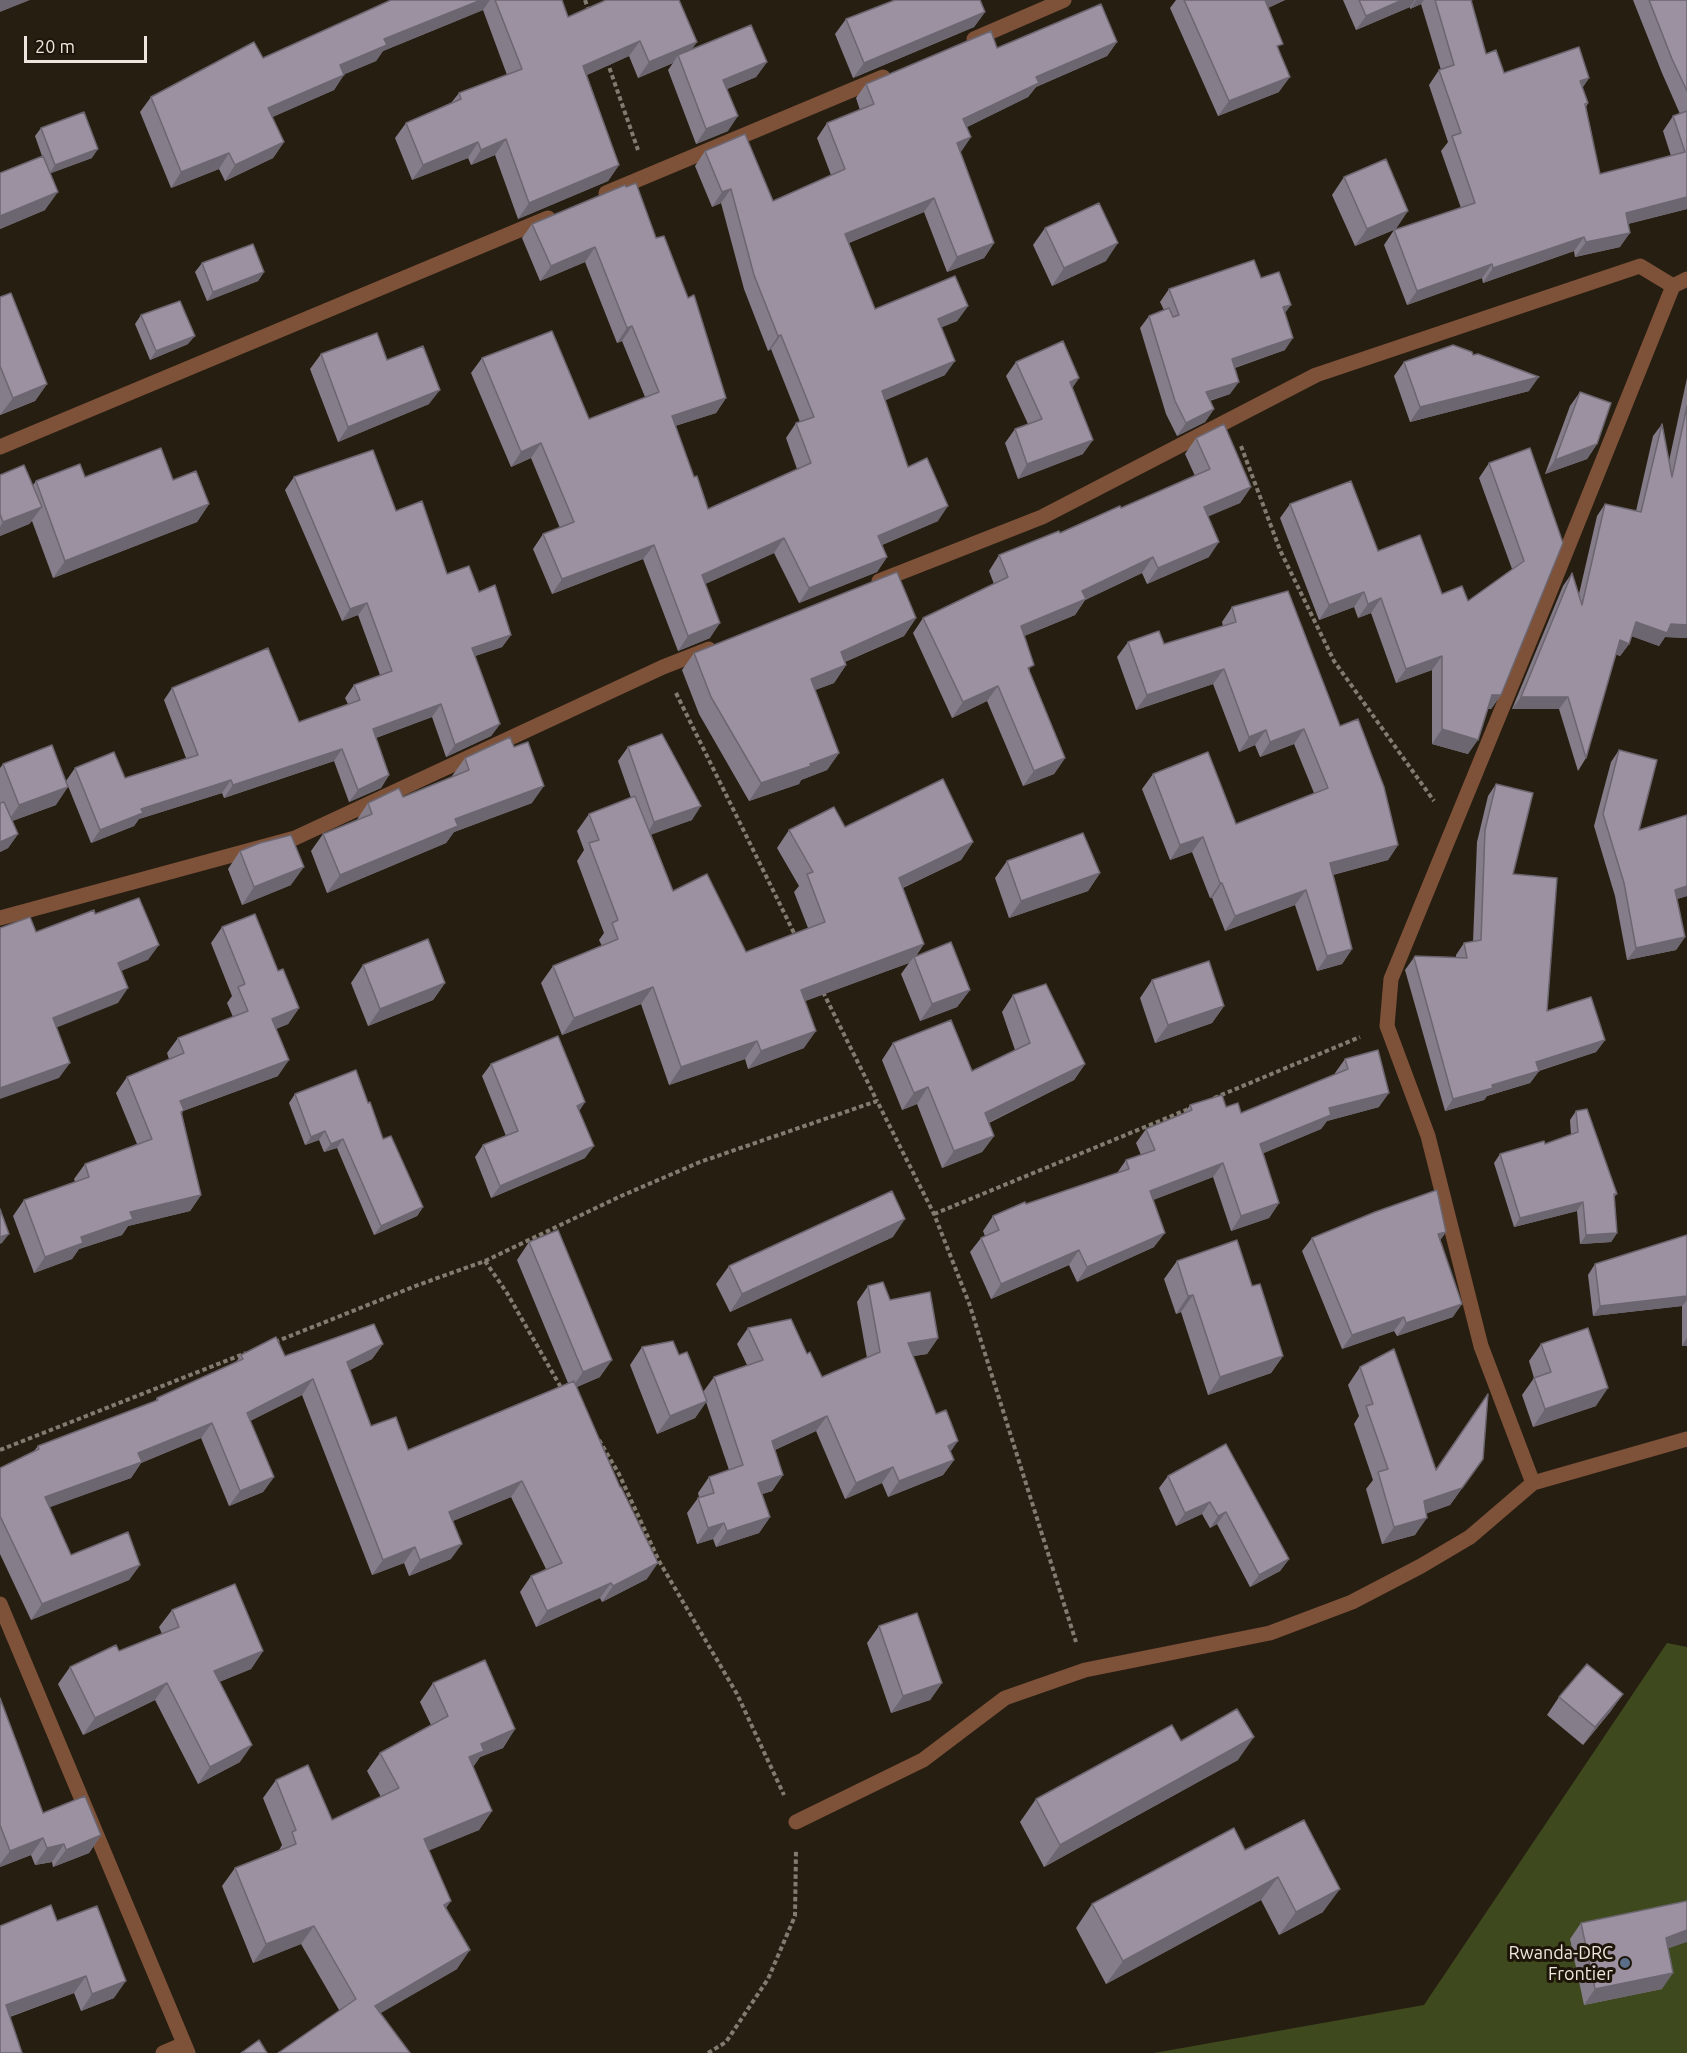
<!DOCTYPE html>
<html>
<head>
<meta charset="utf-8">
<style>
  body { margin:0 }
  #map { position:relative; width:1687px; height:2053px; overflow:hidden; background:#271e12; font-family:Ubuntu,sans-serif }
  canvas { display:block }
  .scale { position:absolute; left:24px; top:36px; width:123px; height:27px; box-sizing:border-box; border:3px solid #ede7df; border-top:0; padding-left:8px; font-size:18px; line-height:21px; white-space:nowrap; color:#ede7df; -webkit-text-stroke:4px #1e1509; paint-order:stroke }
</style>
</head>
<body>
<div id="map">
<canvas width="1687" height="2053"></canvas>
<div class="scale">20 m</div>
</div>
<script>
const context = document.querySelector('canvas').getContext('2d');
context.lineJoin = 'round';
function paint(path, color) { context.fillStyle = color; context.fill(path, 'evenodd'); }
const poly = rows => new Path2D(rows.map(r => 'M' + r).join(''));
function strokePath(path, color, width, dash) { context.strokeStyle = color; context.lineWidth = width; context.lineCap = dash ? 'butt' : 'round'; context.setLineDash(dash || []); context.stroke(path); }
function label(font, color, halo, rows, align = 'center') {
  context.font = font + ' Ubuntu,sans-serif'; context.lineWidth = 6; context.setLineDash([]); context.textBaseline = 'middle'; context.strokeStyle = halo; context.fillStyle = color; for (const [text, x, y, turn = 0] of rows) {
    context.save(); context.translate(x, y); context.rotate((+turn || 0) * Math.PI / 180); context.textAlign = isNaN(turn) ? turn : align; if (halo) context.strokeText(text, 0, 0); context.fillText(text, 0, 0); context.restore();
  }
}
const green = poly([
  [1667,1643,1687,1647,1687,2053,1154,2053,1424,2005]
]);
const path = poly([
  [585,0,589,11],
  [607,61,638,150],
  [1241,446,1280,550,1334,661,1434,801],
  [676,693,796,937],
  [823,992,877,1101],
  [1214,1098,1360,1037],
  [934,1214,1191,1108],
  [485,1261,621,1196,700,1162,877,1101,934,1214,969,1303,1076,1642],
  [275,1342,418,1285,485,1261,507,1293,563,1391],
  [599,1440,619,1474,659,1561,737,1694,784,1795],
  [0,1450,246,1353],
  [708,2053,726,2042,768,1979,795,1916,796,1851]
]);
const street = poly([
  [974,39,1064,0],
  [606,193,883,77],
  [0,447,548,218],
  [879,581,1042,517,1316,375,1640,266,1673,286],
  [0,918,295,838,663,667,709,649],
  [1533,1483,1687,1439],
  [0,1604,188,2053],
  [796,1822,923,1760,1005,1698,1085,1670,1270,1633,1352,1602,1421,1566,1470,1537,1533,1483,1481,1346,1428,1136,1387,1026,1391,979,1545,604,1673,286,1687,279],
  [163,2053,184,2044]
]);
const wall = poly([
  [391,0,562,0,568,17,692,50,767,62,756,77,727,89,728,131,696,144,668,70,673,63,638,78,629,56,587,75,619,165,608,181,518,219,495,155,471,165,468,158,412,180,395,138,406,123,451,103,459,93,507,75,483,10,383,51,376,61,344,74,334,90,272,117,284,142,273,158,225,181,219,169,171,188,140,112,151,97,263,58],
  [1176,0,1285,0,1268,8,1279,50,1279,92,1218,116,1170,8],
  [1343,0,1473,0,1471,1,1486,54,1504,73,1589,78,1582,88,1588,103,1586,107,1600,174,1671,156,1663,131,1673,116,1680,114,1662,73,1633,0,1687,0,1687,209,1628,224,1620,247,1575,257,1574,251,1483,283,1482,278,1407,305,1384,245,1394,230,1461,208,1441,151,1448,142,1429,85,1439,70,1441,70,1421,4,1410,9,1410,7,1356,30],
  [985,12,974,27,853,78,835,34,846,19],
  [1117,42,1107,56,1036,87,1028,97,967,127,971,137,960,152,994,243,984,258,947,272,924,212,849,243,875,309,968,306,957,321,942,327,945,375,885,400,908,467,938,521,882,545,887,557,877,572,799,603,774,553,705,584,710,638,678,651,643,559,552,594,533,549,543,534,560,528,531,458,511,467,471,373,482,358,589,419,645,397,622,341,617,343,585,262,540,281,522,238,532,224,656,238,726,398,716,413,675,426,694,477,708,509,797,469,786,438,796,423,800,422,771,349,768,351,744,289,721,203,712,207,695,166,705,151,773,201,831,175,817,138,827,123,860,110,856,98,866,84,997,48],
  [41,128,92,158,50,173,45,210,0,229,0,173,42,156,35,136],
  [1344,177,1396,229,1355,246,1332,195],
  [1045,228,1106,261,1052,286,1033,245],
  [202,263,264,272,258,281,207,301,195,272],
  [1261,278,1285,313,1285,350,1235,368,1230,394,1210,401,1214,409,1205,422,1177,436,1166,414,1140,328,1149,316,1164,310,1160,302,1169,289],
  [0,297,47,384,35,401,0,415],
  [141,315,188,344,150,360,135,324],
  [321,354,429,404,338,442,310,369],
  [1473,355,1529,391,1410,422,1394,376,1404,362],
  [1016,362,1079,378,1072,387,1083,454,1018,479,1005,443,1015,429,1028,424,1006,376],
  [1687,378,1687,638,1665,637,1659,646,1632,636,1629,644,1620,656,1616,654,1586,758,1578,771,1559,709,1512,709,1563,586,1572,573,1579,594,1597,516,1605,504,1636,511,1653,436,1662,424,1669,461],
  [1580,392,1597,444,1587,459,1545,474,1570,406],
  [1196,438,1251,487,1240,503,1208,516,1209,557,1147,584,1142,573,1085,600,1075,615,1024,636,1030,672,1065,758,1054,774,1023,786,987,701,952,718,913,633,923,618,994,584,989,571,999,555,1060,533,1121,508,1195,476,1185,454],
  [1489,463,1563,543,1501,695,1491,709,1487,709,1468,754,1432,744,1432,670,1396,683,1371,613,1358,618,1354,607,1319,620,1280,518,1290,504,1378,551,1442,594,1468,601,1512,569,1479,478],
  [0,475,33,485,36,481,85,477,173,480,209,504,197,522,53,578,32,521,29,524,0,536],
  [294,477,396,511,447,574,479,592,511,635,502,647,475,656,500,724,491,736,446,757,432,717,376,738,389,775,381,788,349,802,334,761,224,798,222,793,139,819,134,826,91,843,66,781,75,768,125,778,186,758,164,700,172,688,299,722,348,704,345,698,354,685,380,675,358,615,342,621,285,490],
  [1232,607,1340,726,1398,845,1388,860,1333,875,1352,949,1342,964,1317,971,1295,905,1225,931,1212,898,1210,898,1192,852,1170,860,1142,789,1153,774,1236,824,1314,793,1294,744,1260,757,1255,745,1239,752,1213,684,1136,710,1117,657,1128,642,1164,644,1223,626,1222,622],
  [916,618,904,636,845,662,846,665,834,683,815,690,839,753,827,770,801,780,799,784,749,801,699,714,682,670,694,653],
  [628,747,692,820,651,834,673,891,746,952,808,928,794,892,799,886,777,848,789,830,845,827,973,842,961,860,903,888,924,944,916,956,970,990,957,1007,920,1021,901,974,909,963,805,1001,804,1048,748,1069,745,1059,669,1085,641,1004,562,1035,541,983,553,966,602,946,599,940,604,933,577,861,584,850,577,831,589,814,631,798,618,761],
  [1619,750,1639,830,1687,896,1677,899,1685,937,1676,950,1627,960,1615,896,1594,826,1611,762],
  [465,758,532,803,454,832,446,843,327,893,311,851,323,834,356,821,368,803,403,797,453,777,452,776],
  [3,764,56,805,12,821,18,834,8,848,0,852,0,768],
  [1496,784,1513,874,1547,1011,1605,1040,1596,1052,1539,1071,1530,1083,1487,1096,1484,1100,1445,1111,1405,970,1415,956,1456,957,1456,955,1464,943,1473,942,1477,842,1488,796],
  [240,851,291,885,242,905,228,869],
  [1007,861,1100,873,1088,891,1009,918,995,878],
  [222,927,278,971,299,1008,288,1024,276,1029,278,1076,183,1111,182,1114,201,1195,190,1211,128,1226,122,1235,79,1249,72,1259,34,1273,13,1216,24,1200,75,1182,74,1179,85,1164,137,1144,116,1093,127,1077,169,1059,167,1053,178,1038,233,1017,227,1003,232,996,211,943],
  [363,965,445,983,433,1000,368,1026,351,983],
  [1152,980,1224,1006,1212,1023,1155,1043,1140,998],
  [1013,995,1085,1064,1074,1080,989,1123,994,1136,982,1152,942,1168,917,1104,902,1110,882,1060,893,1043,972,1071,1015,1050,1002,1012],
  [1345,1059,1379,1107,1327,1121,1321,1129,1263,1153,1279,1203,1269,1218,1231,1231,1213,1177,1153,1200,1154,1247,1077,1282,1069,1265,991,1299,970,1252,981,1238,985,1236,983,1231,993,1216,1117,1173,1126,1160,1141,1155,1136,1143,1146,1129,1184,1114,1190,1105,1226,1107,1241,1113,1335,1075,1335,1073],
  [491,1064,585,1102,579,1111,585,1158,491,1198,475,1157,483,1145,506,1136,482,1076],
  [295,1094,368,1103,383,1139,423,1207,417,1216,374,1235,337,1148,324,1152,319,1140,305,1145,289,1103],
  [1576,1111,1617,1194,1614,1197,1617,1233,1611,1242,1580,1244,1577,1211,1514,1227,1494,1163,1500,1154,1545,1144,1571,1135,1570,1120],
  [1446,1232,1440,1240,1453,1317,1397,1336,1394,1331,1342,1349,1302,1251,1312,1238],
  [1687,1235,1687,1346,1682,1346,1682,1306,1593,1316,1588,1275,1595,1264],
  [893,1237,730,1312,716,1284,729,1266],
  [529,1242,600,1377,577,1387,647,1579,602,1602,600,1598,536,1627,520,1592,531,1576,546,1569,511,1497,453,1521,451,1559,409,1576,404,1563,372,1575,302,1395,250,1421,274,1477,263,1492,229,1506,201,1438,141,1463,131,1478,49,1507,71,1555,140,1565,129,1580,31,1620,0,1554,0,1468,34,1451,38,1446,155,1401,157,1398,236,1362,241,1355,285,1356,383,1344,372,1359,350,1370,371,1426,408,1450,568,1383,517,1260],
  [1177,1261,1252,1286,1283,1356,1271,1373,1208,1395,1181,1312,1176,1314,1164,1279],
  [868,1286,890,1300,938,1338,927,1354,913,1356,954,1460,943,1475,888,1497,882,1483,845,1499,816,1431,775,1450,783,1475,772,1491,762,1494,770,1517,759,1533,716,1547,713,1539,697,1544,687,1513,698,1498,699,1497,698,1493,709,1477,729,1470,706,1402,695,1418,657,1434,630,1365,642,1347,679,1355,703,1392,714,1377,747,1365,737,1344,748,1328,807,1354,822,1377,867,1358,857,1302],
  [1541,1344,1596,1406,1533,1427,1522,1395,1534,1378,1529,1361],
  [1360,1367,1436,1470,1483,1459,1450,1505,1426,1513,1415,1535,1382,1544,1366,1489,1373,1480,1354,1424,1359,1416,1348,1385],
  [1226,1444,1289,1559,1280,1571,1250,1587,1217,1524,1210,1528,1202,1514,1176,1526,1159,1488,1168,1476],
  [172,1610,263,1651,251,1669,219,1682,240,1762,198,1784,155,1700,83,1735,58,1684,70,1667,119,1651,162,1634,159,1627],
  [879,1626,942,1683,930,1700,891,1713,867,1643],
  [433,1683,515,1729,503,1748,480,1757,473,1767,492,1811,479,1830,429,1850,446,1909,457,1969,380,2013,339,2010,301,1944,253,1963,222,1886,235,1868,279,1850,282,1845,263,1798,276,1780,332,1820,381,1797,367,1771,380,1753,431,1725,420,1702],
  [1623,1694,1610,1712,1583,1745,1547,1715,1559,1697],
  [0,1698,43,1813,101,1835,89,1853,53,1867,52,1862,35,1865,31,1855,0,1867],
  [1181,1741,1238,1760,1044,1867,1020,1822,1036,1799],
  [1245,1850,1323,1912,1279,1935,1261,1900,1106,1984,1076,1928,1092,1904],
  [57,1921,114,1998,81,2011,74,1993,10,2017,0,2053,0,1926],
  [1581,1923,1669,1949,1662,1989,1584,2005,1570,1939]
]);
const shadedWall = poly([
  [0,0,30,0,0,12],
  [481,0,490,0,483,10,383,51,376,61,329,81,340,65,384,39],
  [1265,0,1285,0,1254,14],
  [1402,0,1415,0,1410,7,1356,30,1366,16],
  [1416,0,1424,0,1421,4,1410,9],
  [985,12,974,27,853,78,864,63],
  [640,41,629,56,573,81,583,66],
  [697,42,686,58,678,55,673,63,638,78,649,62],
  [1117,42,1107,56,1036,87,1028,97,953,134,963,119,1036,77],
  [767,62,756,77,713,95,723,80],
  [344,75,334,90,257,124,268,108],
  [1290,77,1279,92,1218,116,1229,101],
  [1589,78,1579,93,1580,81],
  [738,116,728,131,696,144,706,129],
  [971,137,961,152,947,158,957,143],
  [506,139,495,155,471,165,481,150],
  [284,142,273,158,225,181,235,165],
  [478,142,468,158,412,180,423,165],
  [98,149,92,158,49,174,55,165],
  [229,153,219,169,171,188,181,172],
  [619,165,608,181,518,219,529,203],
  [731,189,721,203,712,207,722,192],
  [58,192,45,210,0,229,0,216],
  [1687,197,1687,209,1615,227,1626,213],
  [934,198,924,212,835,248,845,234],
  [1408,211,1396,229,1355,246,1367,229],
  [1630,233,1620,247,1575,257,1586,242],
  [1584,237,1574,251,1483,283,1493,268],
  [994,243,984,258,947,272,957,257],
  [1118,243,1106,261,1052,286,1064,268],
  [595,247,585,262,540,281,551,266],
  [1492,264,1482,278,1407,305,1417,291],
  [264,272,258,281,207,301,213,292],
  [1291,305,1282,317,1283,307],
  [968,306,957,321,928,333,938,319],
  [632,326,622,341,617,343,627,328],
  [781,335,771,349,768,351,778,336],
  [195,336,188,344,150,360,156,351],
  [1293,338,1285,350,1224,371,1232,359],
  [955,361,945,375,872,406,882,391],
  [1539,377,1529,391,1410,422,1420,407],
  [1079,378,1069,393,1070,382],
  [1239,382,1230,394,1197,404,1206,392],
  [47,384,35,401,0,415,13,398],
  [440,390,429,404,338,442,348,427],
  [726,398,716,413,662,430,672,416],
  [1214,409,1205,422,1177,436,1186,423],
  [1093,440,1083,454,1018,479,1027,464],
  [541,443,531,458,511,467,521,452],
  [1597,444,1587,459,1545,474,1555,460],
  [1251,487,1240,503,1193,523,1204,507],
  [209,504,197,522,53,578,65,561],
  [948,506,938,521,868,551,878,536],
  [42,507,29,524,0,536,0,527,3,522],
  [784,538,774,553,692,590,702,575],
  [1219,542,1209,557,1147,584,1158,568],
  [654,545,643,559,552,594,562,579],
  [887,557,877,572,799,603,809,588],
  [1153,557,1142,573,1085,600,1075,615,1010,642,1021,626,1082,591],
  [1364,592,1354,607,1319,620,1329,605],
  [1381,598,1371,613,1358,618,1368,604],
  [367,603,358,615,342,621,350,609],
  [916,618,904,636,828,669,841,652],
  [1636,622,1687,625,1687,638,1665,637,1659,646,1628,635],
  [720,623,710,638,678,651,688,636],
  [511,635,502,647,463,660,472,648],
  [1620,640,1629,644,1620,656,1611,653],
  [1442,656,1432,670,1396,683,1406,669],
  [846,665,834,683,799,696,811,679],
  [1224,669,1213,684,1136,710,1147,695],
  [998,686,987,701,952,718,963,702],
  [1492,695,1501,695,1491,709,1482,709],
  [1521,697,1568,697,1559,709,1512,709],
  [441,704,432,717,364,742,373,729],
  [500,724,491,736,446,757,455,745],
  [1304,729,1294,744,1260,757,1270,742],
  [1442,729,1478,740,1468,754,1432,744],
  [1266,730,1255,745,1239,752,1249,737],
  [342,749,334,761,224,798,233,785],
  [839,753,827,770,801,780,799,784,749,801,761,783],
  [1065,758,1054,774,1023,786,1034,771],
  [389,775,381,788,349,802,358,790],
  [231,780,222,793,139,819,134,826,91,843,100,830,141,809],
  [544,786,532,803,454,832,446,843,327,893,340,875,455,819],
  [68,787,56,805,7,823,19,805],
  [701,806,692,820,645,837,654,822],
  [18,834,8,848,0,852,0,842],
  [1203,837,1192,852,1170,860,1180,845],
  [973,842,961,860,887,895,899,878],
  [1398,845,1388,860,1320,878,1330,863],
  [304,867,291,885,242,905,254,887],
  [1100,873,1088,891,1009,918,1021,901],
  [1220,883,1222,883,1212,898,1210,898],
  [1687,886,1687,896,1667,902,1675,890],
  [1306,890,1295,905,1225,931,1235,916],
  [1685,937,1676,950,1627,960,1636,948],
  [924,944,914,958,914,957,909,963,789,1007,801,990],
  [159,945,148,960,107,977,118,963],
  [1352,949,1342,964,1317,971,1327,956],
  [445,983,433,1000,368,1026,380,1009],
  [653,987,641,1004,562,1035,574,1018],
  [128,988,118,1003,43,1033,53,1018],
  [970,990,957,1007,920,1021,932,1004],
  [1224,1006,1212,1023,1155,1043,1168,1025],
  [299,1008,288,1024,261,1035,272,1019],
  [816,1031,804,1048,748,1069,761,1051],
  [1605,1040,1596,1052,1531,1073,1539,1071,1530,1083,1487,1096,1484,1100,1445,1111,1453,1099,1492,1085,1536,1062],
  [757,1041,745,1059,669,1085,681,1067],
  [289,1060,278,1076,183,1111,173,1126,180,1101],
  [70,1063,59,1078,0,1099,0,1088],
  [1085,1064,1074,1080,973,1130,985,1113],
  [928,1087,917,1104,902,1110,914,1093],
  [1389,1093,1379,1107,1327,1121,1321,1129,1250,1159,1260,1144,1329,1108],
  [585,1102,577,1114,577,1106],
  [325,1131,319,1140,305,1145,311,1137],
  [994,1136,982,1152,942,1168,954,1151],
  [343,1139,337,1148,324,1152,331,1144],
  [594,1146,585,1158,491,1198,500,1186],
  [1223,1163,1213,1177,1140,1205,1150,1191],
  [201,1195,190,1211,128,1226,122,1235,79,1249,72,1259,34,1273,45,1257,81,1237,130,1212],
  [1583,1202,1577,1211,1514,1227,1520,1218],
  [1279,1203,1269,1218,1231,1231,1241,1216],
  [423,1207,417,1216,374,1235,381,1226],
  [905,1219,893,1237,730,1312,742,1294],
  [1446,1232,1436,1246,1438,1234],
  [1165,1233,1154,1247,1077,1282,1087,1267],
  [1617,1233,1611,1242,1580,1244,1586,1235],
  [9,1234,2,1243,0,1244,0,1237],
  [1079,1250,1069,1265,991,1299,1001,1284],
  [1193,1295,1181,1312,1176,1314,1188,1296],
  [1687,1296,1687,1300,1682,1306,1593,1316,1600,1306],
  [1462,1304,1453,1317,1397,1336,1406,1323],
  [1404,1317,1394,1331,1342,1349,1352,1335],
  [938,1338,927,1354,896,1359,908,1343],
  [1687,1338,1687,1346,1682,1346],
  [383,1344,372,1359,336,1377,347,1362],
  [1283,1356,1271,1373,1208,1395,1220,1377],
  [612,1360,600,1377,571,1389,583,1372],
  [313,1379,302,1395,236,1428,247,1413],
  [1608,1388,1596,1406,1533,1427,1545,1409],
  [707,1401,695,1418,657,1434,670,1416],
  [827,1416,816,1431,761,1456,772,1441],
  [212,1423,201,1438,141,1463,131,1478,34,1513,45,1497,138,1453],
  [958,1441,947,1457,948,1446],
  [1483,1459,1450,1505,1412,1519,1424,1501],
  [954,1460,943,1475,888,1497,899,1481],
  [893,1467,882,1483,845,1499,856,1483],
  [783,1475,772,1491,747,1499,758,1483],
  [274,1477,263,1492,229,1506,240,1491],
  [522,1481,511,1497,438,1527,449,1512],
  [1210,1502,1202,1514,1176,1526,1185,1513],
  [1226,1512,1217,1524,1210,1528,1218,1516],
  [770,1517,759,1533,716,1547,727,1531],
  [1427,1518,1415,1535,1382,1544,1394,1527],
  [724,1523,713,1539,697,1544,708,1528],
  [462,1544,451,1559,409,1576,420,1560],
  [415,1547,404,1563,372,1575,383,1560],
  [1289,1559,1280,1571,1250,1587,1259,1575],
  [658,1563,647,1579,602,1602,613,1586],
  [140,1565,129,1580,31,1620,42,1604],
  [611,1583,600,1598,536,1627,547,1611],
  [263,1651,251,1669,202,1689,214,1671],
  [167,1683,155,1700,83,1735,95,1718],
  [942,1683,930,1700,891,1713,903,1696],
  [1623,1694,1610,1712,1583,1745,1595,1727],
  [515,1729,503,1748,480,1757,471,1770,469,1757,481,1744],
  [1254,1737,1238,1760,1044,1867,1060,1845],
  [252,1745,240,1762,198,1784,210,1767],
  [492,1811,479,1830,411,1858,424,1839],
  [101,1835,89,1853,53,1867,66,1850],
  [43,1838,31,1855,0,1867,0,1864,10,1851],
  [64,1844,52,1862,35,1865,47,1848],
  [1278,1877,1261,1900,1106,1984,1123,1961],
  [1340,1889,1323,1912,1279,1935,1296,1912],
  [451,1901,438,1920,444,1905],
  [314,1926,301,1944,253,1963,266,1944],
  [1687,1930,1687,1942,1655,1953,1666,1938],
  [470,1950,457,1969,362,2024,375,2006],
  [1673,1973,1662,1989,1584,2005,1595,1989],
  [86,1976,74,1993,0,2020,6,2005],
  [126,1981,114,1998,81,2011,92,1994]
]);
const building = poly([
  [391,0,481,0,384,39,387,45,340,65,344,75,268,108,284,142,235,165,229,153,181,172,151,97,254,42,263,58,391,0],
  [495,0,562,0,568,17,606,0,679,0,697,42,649,62,640,41,583,66,619,165,529,203,506,139,481,150,478,142,423,165,406,123,461,99,459,93,522,69,495,0],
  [895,0,980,0,985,12,864,63,846,19,895,0],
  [1184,0,1265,0,1283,44,1277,46,1290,77,1229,101,1184,0],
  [1359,0,1402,0,1366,16,1359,0],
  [1435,0,1471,0,1486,54,1496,50,1504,73,1579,47,1589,78,1580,81,1588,103,1585,104,1600,174,1685,152,1673,116,1687,111,1687,197,1626,213,1630,233,1586,242,1584,237,1493,268,1492,264,1417,291,1394,230,1475,203,1452,136,1461,133,1439,70,1454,65,1435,0],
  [1649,0,1687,0,1687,91,1672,59,1649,0],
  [1101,4,1117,42,1036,77,1039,83,963,119,971,137,957,143,994,243,957,257,934,198,845,234,875,309,955,276,968,306,938,319,955,361,882,391,908,467,927,458,948,506,878,536,887,557,809,588,784,538,702,575,720,623,688,636,654,545,562,579,543,534,574,522,541,443,521,452,482,358,552,331,589,419,659,392,632,326,627,328,595,247,551,266,532,224,625,185,626,187,636,183,656,238,664,236,688,298,694,295,726,398,672,416,694,477,697,476,708,509,811,463,796,423,814,417,781,335,778,336,754,275,731,189,722,192,705,151,745,134,773,201,845,169,827,123,874,104,866,84,991,31,997,48,1101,4],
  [751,25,767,62,723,80,738,116,706,129,678,55,751,25],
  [84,112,98,149,55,165,41,128,84,112],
  [43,156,58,192,0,216,0,173,43,156],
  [1386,159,1408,211,1367,229,1344,177,1386,159],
  [1099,203,1118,243,1064,268,1045,228,1099,203],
  [253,244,264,272,213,292,202,263,253,244],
  [1254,260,1261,278,1279,272,1291,305,1283,307,1293,338,1232,359,1239,382,1206,392,1214,409,1186,423,1175,401,1149,316,1169,308,1173,317,1179,315,1169,289,1254,260],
  [11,293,47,384,13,398,0,366,0,297,11,293],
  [180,301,195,336,156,351,141,315,180,301],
  [377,333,387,360,423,346,440,390,348,427,321,354,377,333],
  [1063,341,1079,378,1070,382,1093,440,1027,464,1015,429,1042,419,1016,362,1063,341],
  [1453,345,1472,352,1473,355,1478,354,1539,377,1420,407,1404,362,1453,345],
  [1580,392,1611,403,1597,444,1555,460,1580,392],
  [1687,406,1687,625,1671,624,1667,633,1636,622,1629,644,1620,640,1586,758,1568,697,1521,697,1572,573,1582,605,1605,504,1641,512,1662,424,1672,477,1687,406],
  [1224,424,1251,487,1204,507,1219,542,1158,568,1153,557,1082,591,1086,599,1021,626,1034,665,1028,668,1065,758,1034,771,998,686,963,702,923,618,1008,577,999,555,1059,531,1060,533,1120,506,1121,508,1210,469,1196,438,1224,424],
  [161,448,173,480,196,471,209,504,65,561,36,481,80,464,85,477,161,448],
  [1530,448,1563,543,1501,695,1492,695,1478,740,1442,729,1442,656,1406,669,1381,598,1368,604,1364,592,1329,605,1290,504,1351,481,1378,551,1420,535,1442,594,1462,586,1468,601,1524,561,1489,463,1530,448],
  [373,450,396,511,422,501,447,574,469,566,479,592,495,585,511,635,472,648,500,724,455,745,441,704,373,729,389,775,358,790,342,749,233,785,231,780,141,809,143,813,100,830,75,768,114,752,125,778,198,755,172,688,268,648,299,722,360,700,354,685,392,671,367,603,350,609,294,477,373,450],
  [24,465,42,507,3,522,0,514,0,475,24,465],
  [897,572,916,618,841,652,846,665,811,679,839,753,810,764,811,766,761,783,711,697,694,653,897,572],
  [1288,591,1340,726,1358,719,1384,787,1398,845,1330,863,1352,949,1327,956,1306,890,1235,916,1222,883,1220,883,1203,837,1180,845,1153,774,1208,752,1236,824,1328,788,1304,729,1270,742,1266,730,1249,737,1224,669,1147,695,1128,642,1159,631,1164,644,1236,622,1232,607,1288,591],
  [662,734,701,806,654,822,628,747,662,734],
  [510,737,514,747,528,742,544,786,455,819,458,826,340,875,323,834,372,814,368,803,399,788,403,797,469,770,465,758,510,737],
  [52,745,68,787,19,805,3,764,52,745],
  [1619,750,1657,760,1639,830,1687,815,1687,886,1675,890,1685,937,1636,948,1624,883,1603,814,1619,750],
  [943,779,973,842,899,878,924,944,801,990,816,1031,761,1051,757,1041,681,1067,653,987,574,1018,553,966,618,939,612,923,618,920,589,843,599,840,589,814,635,796,673,891,707,874,746,952,825,922,807,874,813,872,789,830,834,807,845,827,943,779],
  [1496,784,1533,793,1513,874,1557,878,1547,1011,1591,997,1605,1040,1536,1062,1539,1071,1492,1085,1493,1088,1453,1099,1414,958,1415,956,1467,958,1464,943,1481,940,1485,830,1496,784],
  [4,802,18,834,0,842,0,803,4,802],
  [1083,833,1100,873,1021,901,1007,861,1083,833],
  [291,835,304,867,254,887,240,851,260,843,291,835],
  [139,898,159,945,118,963,128,988,53,1018,70,1063,0,1088,0,928,30,917,36,932,94,910,95,914,139,898],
  [255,914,278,971,283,969,299,1008,272,1019,289,1060,180,1101,184,1110,181,1112,201,1195,130,1212,133,1219,81,1237,83,1243,45,1257,24,1200,89,1177,85,1164,152,1139,127,1077,184,1053,178,1038,248,1011,238,987,245,984,222,927,255,914],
  [428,939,445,983,380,1009,363,965,428,939],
  [951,942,970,990,932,1004,914,957,951,942],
  [1209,961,1224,1006,1168,1025,1152,980,1209,961],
  [1046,984,1085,1064,985,1113,994,1136,954,1151,928,1087,914,1093,893,1043,951,1020,972,1071,1030,1043,1013,995,1046,984],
  [558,1036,585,1102,577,1106,594,1146,500,1186,483,1145,518,1131,491,1064,558,1036],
  [1378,1050,1389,1093,1329,1108,1331,1115,1260,1144,1279,1203,1241,1216,1223,1163,1150,1191,1165,1233,1087,1267,1079,1250,1001,1284,981,1238,999,1230,993,1216,1025,1202,1026,1204,1129,1169,1126,1160,1155,1150,1146,1129,1192,1110,1190,1105,1222,1095,1226,1107,1238,1103,1241,1113,1348,1069,1345,1059,1378,1050],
  [356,1070,368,1103,370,1102,383,1139,391,1136,423,1207,381,1226,343,1139,331,1144,325,1131,311,1137,295,1094,356,1070],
  [1587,1109,1617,1194,1614,1194,1617,1233,1586,1235,1583,1202,1520,1218,1500,1154,1544,1141,1545,1144,1578,1132,1576,1111,1587,1109],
  [1437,1190,1446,1232,1438,1234,1462,1304,1406,1323,1404,1317,1352,1335,1312,1238,1375,1212,1437,1190],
  [892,1191,905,1219,742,1294,729,1266,892,1191],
  [0,1209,9,1234,0,1237,0,1209],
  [558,1230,612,1360,583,1372,529,1242,558,1230],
  [1687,1235,1687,1296,1600,1306,1595,1264,1687,1235],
  [1237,1240,1252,1286,1260,1284,1283,1356,1220,1377,1193,1295,1188,1296,1177,1261,1237,1240],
  [883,1282,890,1300,930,1292,938,1338,908,1343,936,1414,946,1410,958,1441,948,1446,954,1460,899,1481,893,1467,856,1483,827,1416,772,1441,783,1475,758,1483,770,1517,727,1531,724,1523,708,1528,698,1498,714,1493,709,1477,743,1465,714,1377,763,1360,748,1328,791,1319,807,1354,810,1352,822,1377,880,1352,868,1286,883,1282],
  [374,1324,383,1344,347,1362,371,1426,396,1417,408,1450,574,1381,620,1487,621,1487,658,1563,613,1586,611,1583,547,1611,531,1576,562,1563,522,1481,449,1512,462,1544,420,1560,415,1547,383,1560,313,1379,247,1413,274,1477,240,1491,212,1423,138,1453,142,1462,45,1497,71,1555,128,1532,140,1565,42,1604,0,1516,0,1468,39,1449,38,1446,158,1400,157,1398,243,1359,241,1355,276,1337,285,1356,374,1324],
  [1588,1328,1608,1388,1545,1409,1534,1378,1551,1372,1541,1344,1588,1328],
  [673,1341,679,1355,687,1352,707,1401,670,1416,642,1347,673,1341],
  [1394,1349,1436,1470,1488,1394,1483,1459,1462,1488,1424,1501,1427,1518,1394,1527,1378,1472,1388,1469,1366,1406,1373,1404,1360,1367,1394,1349],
  [1226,1444,1289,1559,1259,1575,1226,1512,1218,1516,1210,1502,1185,1513,1168,1476,1226,1444],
  [235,1584,263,1651,214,1671,252,1745,210,1767,167,1683,95,1718,70,1667,116,1645,119,1651,179,1627,172,1610,235,1584],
  [917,1613,942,1683,903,1696,879,1626,917,1613],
  [485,1660,515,1729,481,1744,484,1751,469,1757,492,1811,424,1839,451,1901,444,1905,470,1950,375,2006,410,2053,278,2053,356,1999,314,1926,266,1944,235,1868,296,1844,292,1832,296,1830,276,1780,308,1765,332,1820,399,1788,380,1753,448,1716,433,1683,485,1660],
  [1587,1664,1623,1694,1595,1727,1559,1697,1587,1664],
  [0,1698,43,1813,85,1796,101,1835,66,1850,64,1844,47,1848,43,1838,10,1851,0,1825,0,1698],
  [1237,1709,1254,1737,1060,1845,1036,1799,1172,1725,1181,1741,1237,1709],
  [1304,1820,1340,1889,1296,1912,1278,1877,1123,1961,1092,1904,1234,1828,1245,1850,1304,1820],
  [1687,1901,1687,1930,1666,1938,1673,1973,1595,1989,1581,1923,1687,1901],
  [51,1905,57,1921,97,1906,126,1981,92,1994,86,1976,6,2005,22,2053,0,2053,0,1926,51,1905],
  [259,2040,267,2053,241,2053,259,2040]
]);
const markers = [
  [1625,1963,6,"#5c6f8a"]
];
const poiNames = [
  ["Rwanda-DRC",1613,1953],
  ["Frontier",1613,1974]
];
paint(green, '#3f491e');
strokePath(path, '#827b70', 4, [4.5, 3]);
strokePath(street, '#7e5139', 15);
paint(wall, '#857d8a');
paint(shadedWall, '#6c6670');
paint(building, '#9b91a0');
strokePath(building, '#6c6670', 1.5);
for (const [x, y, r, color] of markers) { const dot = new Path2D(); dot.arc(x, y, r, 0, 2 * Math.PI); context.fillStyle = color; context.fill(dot); strokePath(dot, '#1e1509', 2); }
label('18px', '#ede7df', '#1e1509', poiNames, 'right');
</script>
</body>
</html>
